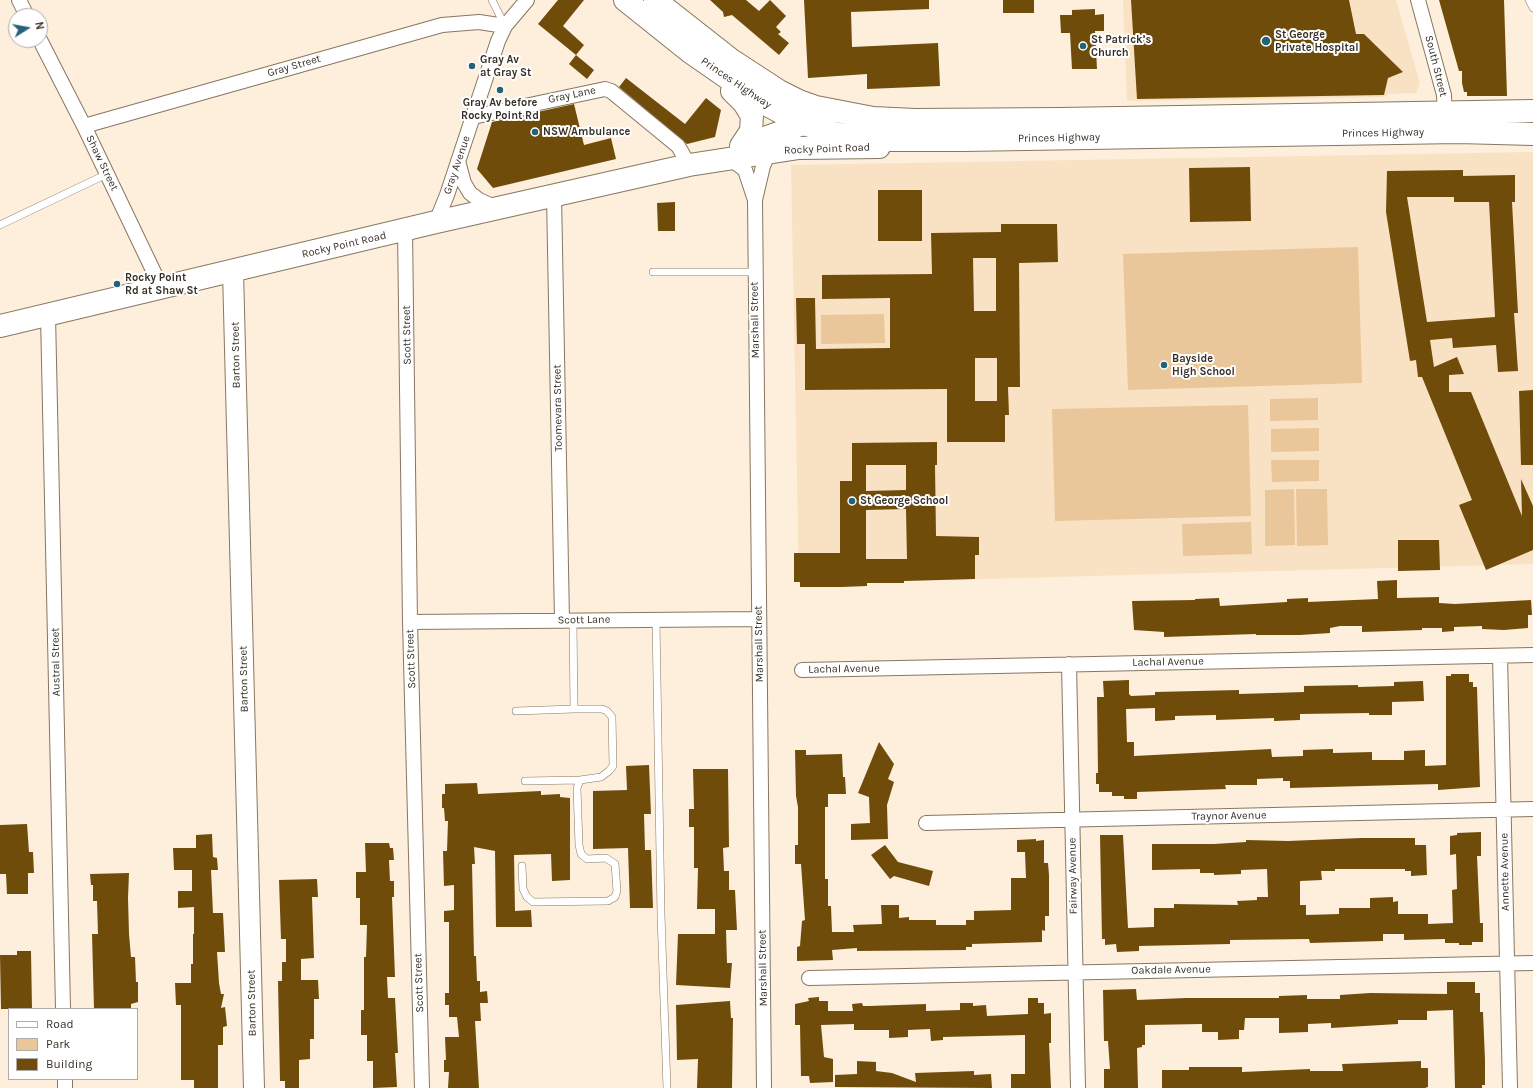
<!DOCTYPE html>
<html>
<head>
<meta charset="utf-8">
<style>
  body { margin:0 }
  #map { position:relative; width:1533px; height:1088px; overflow:hidden; background:#fdefdb; font-family:Karla,sans-serif }
  canvas { display:block }
  .legend { position:absolute; left:8px; top:1008px; width:130px; height:72px; box-sizing:border-box; background:#fff; border:1px solid #afaca8; margin:0; padding:5px 7px; list-style:none; font-size:12px; color:#362f26 }
  .legend li { display:flex; align-items:center; gap:8px; height:20px }
  .legend b { width:20px; border:1px solid #afaca8 }
  .north { position:absolute; left:8px; top:8px; width:40px; height:40px; box-sizing:border-box; background:#fff; border:1px solid #afaca8; border-radius:50%; rotate:79deg; font-size:11px; font-weight:700; line-height:16px; text-align:center; color:#362f26 }
  .north::after { content:''; display:block; margin:auto; width:14px; height:18px; background:#246278; clip-path:polygon(50% 0,100% 100%,50% 72%,0 100%) }
</style>
</head>
<body>
<div id="map">
<canvas width="1533" height="1088"></canvas>
<ul class="legend">
<li><b style="height:5px;background:#fff"></b>Road</li>
<li><b style="height:11px;background:#e9c79a"></b>Park</li>
<li><b style="height:11px;background:#704c0b"></b>Building</li>
</ul>
<div class="north">N</div>
</div>
<script>
const context = document.querySelector('canvas').getContext('2d');
context.lineJoin = 'round';
function paint(path, color) { context.fillStyle = color; context.fill(path, 'evenodd'); }
const poly = rows => new Path2D(rows.map(r => 'M' + r).join(''));
function strokePath(path, color, width, dash) { context.strokeStyle = color; context.lineWidth = width; context.lineCap = dash ? 'butt' : 'round'; context.setLineDash(dash || []); context.stroke(path); }
function label(font, color, halo, rows, align = 'center') {
  context.font = font + ' Karla,sans-serif'; context.lineWidth = 4; context.setLineDash([]); context.textBaseline = 'middle'; context.strokeStyle = halo; context.fillStyle = color; for (const [text, x, y, turn = 0] of rows) {
    context.save(); context.translate(x, y); context.rotate((+turn || 0) * Math.PI / 180); context.textAlign = isNaN(turn) ? turn : align; if (halo) context.strokeText(text, 0, 0); context.fillText(text, 0, 0); context.restore();
  }
}
const built = poly([
  [1123,0,1396,0,1420,83,1416,93,1389,94,1384,97,1127,101],
  [1533,152,1533,564,799,584,791,165]
]);
const green = poly([
  [1358,247,1362,383,1128,390,1123,254],
  [884,314,885,343,821,344,821,315],
  [1318,398,1318,420,1270,421,1270,399],
  [1248,405,1251,516,1055,521,1052,409],
  [1319,428,1319,451,1271,452,1271,429],
  [1271,460,1319,460,1319,481,1272,482],
  [1294,489,1295,545,1265,546,1265,490],
  [1296,489,1327,489,1328,545,1297,546],
  [1251,522,1252,554,1183,556,1182,524]
]);
const building = poly([
  [558,0,584,0,563,26,584,45,576,55,538,24],
  [710,0,746,0,759,11,770,0,786,16,776,27,781,32,778,34,789,43,779,55,732,15,724,17,723,12],
  [804,0,929,0,929,9,851,12,852,47,938,43,940,86,867,89,867,74,808,78],
  [1003,0,1034,0,1034,13,1003,13],
  [1131,0,1349,0,1356,34,1364,34,1403,72,1388,78,1384,95,1137,99],
  [1439,0,1504,0,1507,96,1467,96,1467,92,1464,92,1462,83,1462,71,1459,71],
  [1095,9,1095,15,1104,14,1104,31,1095,31,1097,69,1072,69,1070,33,1061,33,1060,15,1072,15,1072,10],
  [576,55,594,70,587,79,569,64],
  [626,78,685,124,706,98,721,110,715,137,687,144,619,87],
  [574,104,584,145,611,138,616,159,493,188,477,169,492,122],
  [1250,167,1251,221,1190,222,1189,168],
  [1463,170,1463,176,1515,175,1515,202,1512,202,1518,313,1514,313,1518,371,1498,372,1496,345,1453,348,1452,338,1430,340,1434,367,1457,357,1464,374,1449,375,1449,392,1471,392,1522,516,1521,479,1533,506,1533,550,1486,570,1459,505,1472,500,1422,377,1418,377,1416,360,1410,361,1386,212,1387,171],
  [1407,197,1454,197,1454,202,1489,202,1495,317,1427,322],
  [878,190,922,190,922,241,878,241],
  [675,202,675,231,658,231,657,203],
  [1001,224,1057,224,1058,262,1019,263,1020,387,1008,387,1009,415,1005,415,1005,442,947,442,947,389,805,390,805,344,797,344,796,298,815,298,816,349,890,348,890,298,822,299,822,275,932,274,931,233,1001,232],
  [973,258,996,258,996,311,974,311],
  [975,358,997,358,997,401,975,401],
  [1533,390,1533,465,1521,465,1519,391],
  [937,442,937,465,935,465,936,536,979,537,979,555,975,555,975,579,904,581,904,583,867,583,867,586,842,587,800,587,800,582,794,582,794,553,840,553,840,481,852,481,852,443],
  [866,465,906,465,906,490,866,491],
  [906,509,907,559,866,559,866,510],
  [1398,540,1439,540,1440,570,1398,571],
  [1397,580,1397,598,1439,597,1439,603,1455,604,1531,600,1532,615,1528,615,1528,628,1504,630,1482,629,1482,626,1454,627,1454,631,1442,632,1442,628,1422,628,1422,630,1362,632,1362,626,1340,626,1330,628,1330,633,1300,635,1256,635,1256,634,1164,637,1164,632,1134,630,1132,601,1195,600,1195,599,1219,598,1220,606,1287,602,1287,599,1308,598,1308,602,1378,599,1377,581],
  [1451,674,1469,674,1469,682,1473,682,1473,687,1477,687,1480,787,1438,790,1438,784,1290,788,1290,781,1283,781,1283,778,1257,779,1257,785,1225,785,1226,789,1137,792,1137,799,1124,799,1124,796,1112,796,1112,792,1099,792,1099,784,1096,784,1096,773,1098,773,1097,697,1104,697,1103,681,1129,680,1129,694,1131,696,1155,695,1155,692,1239,690,1239,694,1273,693,1304,692,1304,686,1358,685,1358,687,1394,686,1394,682,1423,681,1424,701,1392,702,1392,715,1369,715,1369,713,1300,714,1300,720,1274,721,1274,718,1216,720,1216,715,1175,716,1175,720,1155,721,1155,708,1126,709,1127,742,1134,742,1134,756,1271,749,1272,757,1303,756,1303,750,1333,749,1333,753,1372,752,1372,760,1404,760,1404,751,1425,750,1425,766,1446,765,1446,676,1451,676],
  [879,742,894,764,888,779,894,782,887,805,888,839,851,840,851,824,870,823,869,797,858,793],
  [795,750,806,750,806,755,842,754,843,777,845,777,846,794,828,794,828,807,825,807,825,879,828,879,828,906,831,906,832,932,854,932,853,925,882,924,881,905,899,905,899,918,909,917,909,920,936,920,936,925,966,925,966,920,974,920,974,911,1011,910,1011,878,1026,878,1025,852,1017,852,1017,840,1036,839,1036,841,1044,840,1044,863,1048,863,1049,875,1049,916,1045,916,1045,931,1042,930,1042,942,972,944,972,947,966,947,966,950,857,951,857,948,832,950,833,960,797,961,797,947,800,946,802,921,805,920,801,864,795,864,795,845,798,845,798,807,796,796],
  [649,765,651,814,644,814,645,850,651,850,653,908,630,908,628,848,593,849,593,791,627,790,626,766],
  [693,769,728,769,729,847,723,848,724,871,729,871,729,890,735,890,737,930,726,930,727,963,732,963,730,988,676,985,678,934,715,934,715,909,697,909,698,868,694,868,694,827,689,827,689,809,694,809],
  [477,783,478,794,541,791,541,795,560,794,560,797,570,798,570,880,552,881,551,854,514,855,515,911,531,910,532,927,496,927,495,851,474,847,475,864,472,864,474,956,476,956,477,981,480,981,480,992,487,991,488,1003,480,1003,481,1021,475,1021,479,1088,448,1088,449,1072,444,1072,444,1060,446,1060,445,1037,459,1037,457,1017,449,1017,449,1005,445,1005,445,993,449,993,449,922,444,922,444,911,454,910,454,885,444,886,443,851,447,851,448,821,445,821,444,808,442,808,442,794,445,794,445,784],
  [27,824,29,852,33,852,34,873,28,873,28,894,7,894,6,874,0,874,0,825],
  [1481,832,1481,856,1477,856,1480,923,1483,923,1483,942,1472,942,1472,945,1459,945,1459,943,1445,943,1445,939,1404,940,1404,934,1383,934,1383,941,1310,943,1309,939,1230,940,1230,944,1139,946,1139,951,1117,952,1116,944,1105,945,1105,939,1102,939,1100,835,1123,835,1128,928,1154,927,1154,908,1174,908,1174,904,1238,905,1237,901,1257,900,1257,897,1268,897,1267,869,1241,870,1241,874,1214,875,1214,873,1200,873,1200,869,1152,870,1152,844,1214,844,1246,842,1246,840,1288,841,1361,838,1415,838,1415,845,1426,845,1427,875,1411,876,1411,871,1405,871,1405,869,1335,869,1335,871,1321,871,1322,880,1300,881,1300,905,1306,905,1306,915,1339,914,1339,908,1370,908,1370,898,1393,897,1393,902,1398,901,1398,914,1428,914,1428,924,1453,923,1452,890,1457,889,1456,854,1450,855,1450,836,1457,835,1457,833],
  [212,834,213,857,217,858,218,870,211,870,213,913,223,913,225,952,217,952,219,983,221,994,224,994,221,1008,225,1007,227,1026,223,1027,223,1045,218,1045,218,1088,194,1088,194,1080,181,1080,181,1005,176,1005,175,983,191,983,191,964,193,964,193,934,194,934,194,907,178,908,178,891,192,891,192,870,174,870,173,848,196,848,196,835],
  [365,843,389,843,390,848,393,848,394,860,389,860,390,881,394,881,394,897,392,897,395,977,387,977,388,998,395,998,398,1053,395,1053,397,1087,373,1088,373,1061,367,1061,367,1035,361,1035,361,1010,364,1010,364,957,366,957,367,925,360,925,360,898,356,898,356,872,366,872],
  [885,845,898,862,933,871,929,886,894,876,890,879,871,855],
  [129,873,128,898,129,934,131,957,135,957,136,982,138,982,138,1002,131,1004,131,1009,94,1009,92,934,98,934,97,901,93,901,93,885,91,885,90,874],
  [317,879,318,897,312,897,314,958,301,959,301,980,318,980,319,999,314,999,314,1039,310,1039,310,1059,299,1060,299,1088,285,1088,285,1081,280,1081,278,981,282,981,282,962,286,962,286,939,281,939,279,880],
  [17,951,31,951,32,1009,1,1009,0,955,17,955],
  [1447,982,1475,982,1475,993,1480,993,1480,1012,1483,1012,1485,1060,1485,1085,1482,1085,1482,1088,1455,1088,1453,1010,1427,1011,1427,1020,1398,1020,1398,1024,1331,1028,1331,1023,1308,1024,1308,1032,1279,1033,1279,1018,1245,1018,1244,1030,1239,1030,1239,1039,1218,1040,1218,1032,1202,1032,1202,1024,1145,1025,1145,1045,1142,1045,1142,1047,1137,1048,1138,1088,1104,1088,1104,1069,1110,1069,1108,1041,1104,1041,1103,990,1136,989,1137,1000,1186,998,1279,998,1279,996,1307,995,1307,999,1340,999,1340,995,1370,993,1447,994],
  [819,997,819,1001,828,1001,828,1011,853,1011,852,1004,862,1003,863,1006,869,1006,926,1004,926,1011,960,1010,960,1003,973,1003,973,1006,986,1005,987,1016,1028,1014,1028,998,1038,998,1038,1003,1044,1003,1044,1014,1051,1013,1051,1043,1049,1043,1051,1088,1011,1088,1011,1074,1025,1074,1025,1035,943,1037,943,1040,931,1041,930,1029,908,1030,908,1037,889,1038,889,1030,854,1030,854,1024,821,1025,824,1057,833,1059,833,1082,810,1083,809,1076,801,1076,800,1025,795,1025,795,1004,809,1001,808,998],
  [730,1001,731,1018,733,1018,732,1088,697,1088,698,1059,677,1060,676,1005],
  [857,1061,876,1062,876,1071,892,1073,916,1082,915,1073,974,1071,974,1075,991,1074,992,1088,835,1087,835,1075,857,1074],
  [1421,1061,1421,1068,1428,1068,1428,1087,1425,1088,1162,1088,1162,1070,1189,1070,1189,1067,1242,1067,1242,1072,1310,1069,1310,1071,1343,1071,1342,1064]
]);
const lane = poly([
  [492,0,505,26],
  [1529,0,1533,8],
  [0,225,107,174],
  [653,272,754,272],
  [656,620,661,915,667,1088],
  [516,711,574,709],
  [525,781,580,780],
  [522,866,523,889,527,897,533,902,608,901,615,897,617,891,615,864,606,858,587,859,581,854,579,845,577,788,580,780,601,777,609,771,613,766,612,717,607,711,602,709,574,709,573,621]
]);
const street = poly([
  [19,0,27,16],
  [1418,0,1444,95,1445,120],
  [40,40,84,126,161,287],
  [473,117,605,89,611,91,678,146,689,165],
  [84,126,442,25,479,22,505,26],
  [726,159,736,163,745,170,755,200,764,1088],
  [458,161,464,183,470,193,479,200,497,208],
  [554,195,562,621],
  [755,200,763,166,766,159,773,151],
  [436,222,447,195,498,41,505,26,527,0],
  [405,230,410,622,422,1088],
  [48,315,63,1009],
  [410,622,759,619],
  [1500,656,1510,1088],
  [1069,664,1078,1088],
  [802,670,1533,655],
  [926,823,1533,809],
  [809,978,1533,963],
  [65,1079,65,1088]
]);
const secondary = poly([
  [233,271,254,1088]
]);
const primary = poly([
  [742,146,817,119],
  [0,326,436,222,689,165,799,148,879,147]
]);
const highway = poly([
  [625,0,690,52,765,104,803,124,834,133,863,138,887,140,964,140,1459,132,1533,134],
  [655,0,730,59,779,91,799,101,816,107,873,118,915,120,1060,119,1533,111],
  [732,91,744,103,752,116,751,131,741,146]
]);
const markers = [
  [1266,41,5,"#246278"],
  [1083,46,4,"#246278"],
  [472,66,4,"#246278"],
  [500,90,4,"#246278"],
  [535,132,4,"#246278"],
  [117,284,4,"#246278"],
  [1164,365,4,"#246278"],
  [852,501,4,"#246278"]
];
const poiNames = [
  ["St George",1275,35],
  ["Private Hospital",1275,48],
  ["St Patrick’s",1091,40],
  ["Church",1091,53],
  ["Gray Av",480,60],
  ["at Gray St",480,73],
  ["Gray Av before",500,103,"center"],
  ["Rocky Point Rd",500,116,"center"],
  ["NSW Ambulance",543,132],
  ["Rocky Point",125,278],
  ["Rd at Shaw St",125,291],
  ["Bayside",1172,359],
  ["High School",1172,372],
  ["St George School",860,501]
];
const streetNames = [
  ["Gray Street",294,66,-16],
  ["South Street",1436,66,76],
  ["Princes Highway",736,83,34],
  ["Gray Lane",572,95,-12],
  ["Princes Highway",1383,133,-1],
  ["Princes Highway",1059,138,-1],
  ["Rocky Point Road",827,149,-2],
  ["Shaw Street",102,163,64],
  ["Gray Avenue",457,165,-71],
  ["Rocky Point Road",344,245,-13],
  ["Marshall Street",755,320,-91],
  ["Scott Street",407,335,-91],
  ["Barton Street",236,355,-91],
  ["Toomevara Street",558,408,-91],
  ["Scott Lane",584,620,-1],
  ["Marshall Street",759,644,-91],
  ["Scott Street",411,659,-92],
  ["Austral Street",56,662,-91],
  ["Lachal Avenue",1168,662,-1],
  ["Lachal Avenue",844,669,-1],
  ["Barton Street",244,679,-91],
  ["Traynor Avenue",1229,816,-1],
  ["Annette Avenue",1505,872,-91],
  ["Fairway Avenue",1073,876,-91],
  ["Marshall Street",763,968,-91],
  ["Oakdale Avenue",1171,970,-1],
  ["Scott Street",419,983,-92],
  ["Barton Street",252,1003,-91]
];
paint(built, '#f9e2c3');
paint(green, '#e9c79a');
paint(building, '#704c0b');
strokePath(lane, '#877761', 8);
strokePath(street, '#877761', 16);
strokePath(secondary, '#877761', 22);
strokePath(primary, '#877761', 24);
strokePath(highway, '#877761', 24);
strokePath(lane, '#fff', 7);
strokePath(street, '#fff', 14);
strokePath(secondary, '#fff', 20);
strokePath(primary, '#fff', 22);
strokePath(highway, '#fff', 22);
for (const [x, y, r, color] of markers) { const dot = new Path2D(); dot.arc(x, y, r, 0, 2 * Math.PI); context.fillStyle = color; context.fill(dot); strokePath(dot, '#fff', 1.5); }
label('bold 11px', '#362f26', '#fff', poiNames, 'left');
label('11px', '#362f26', '#fff', streetNames);
</script>
</body>
</html>
